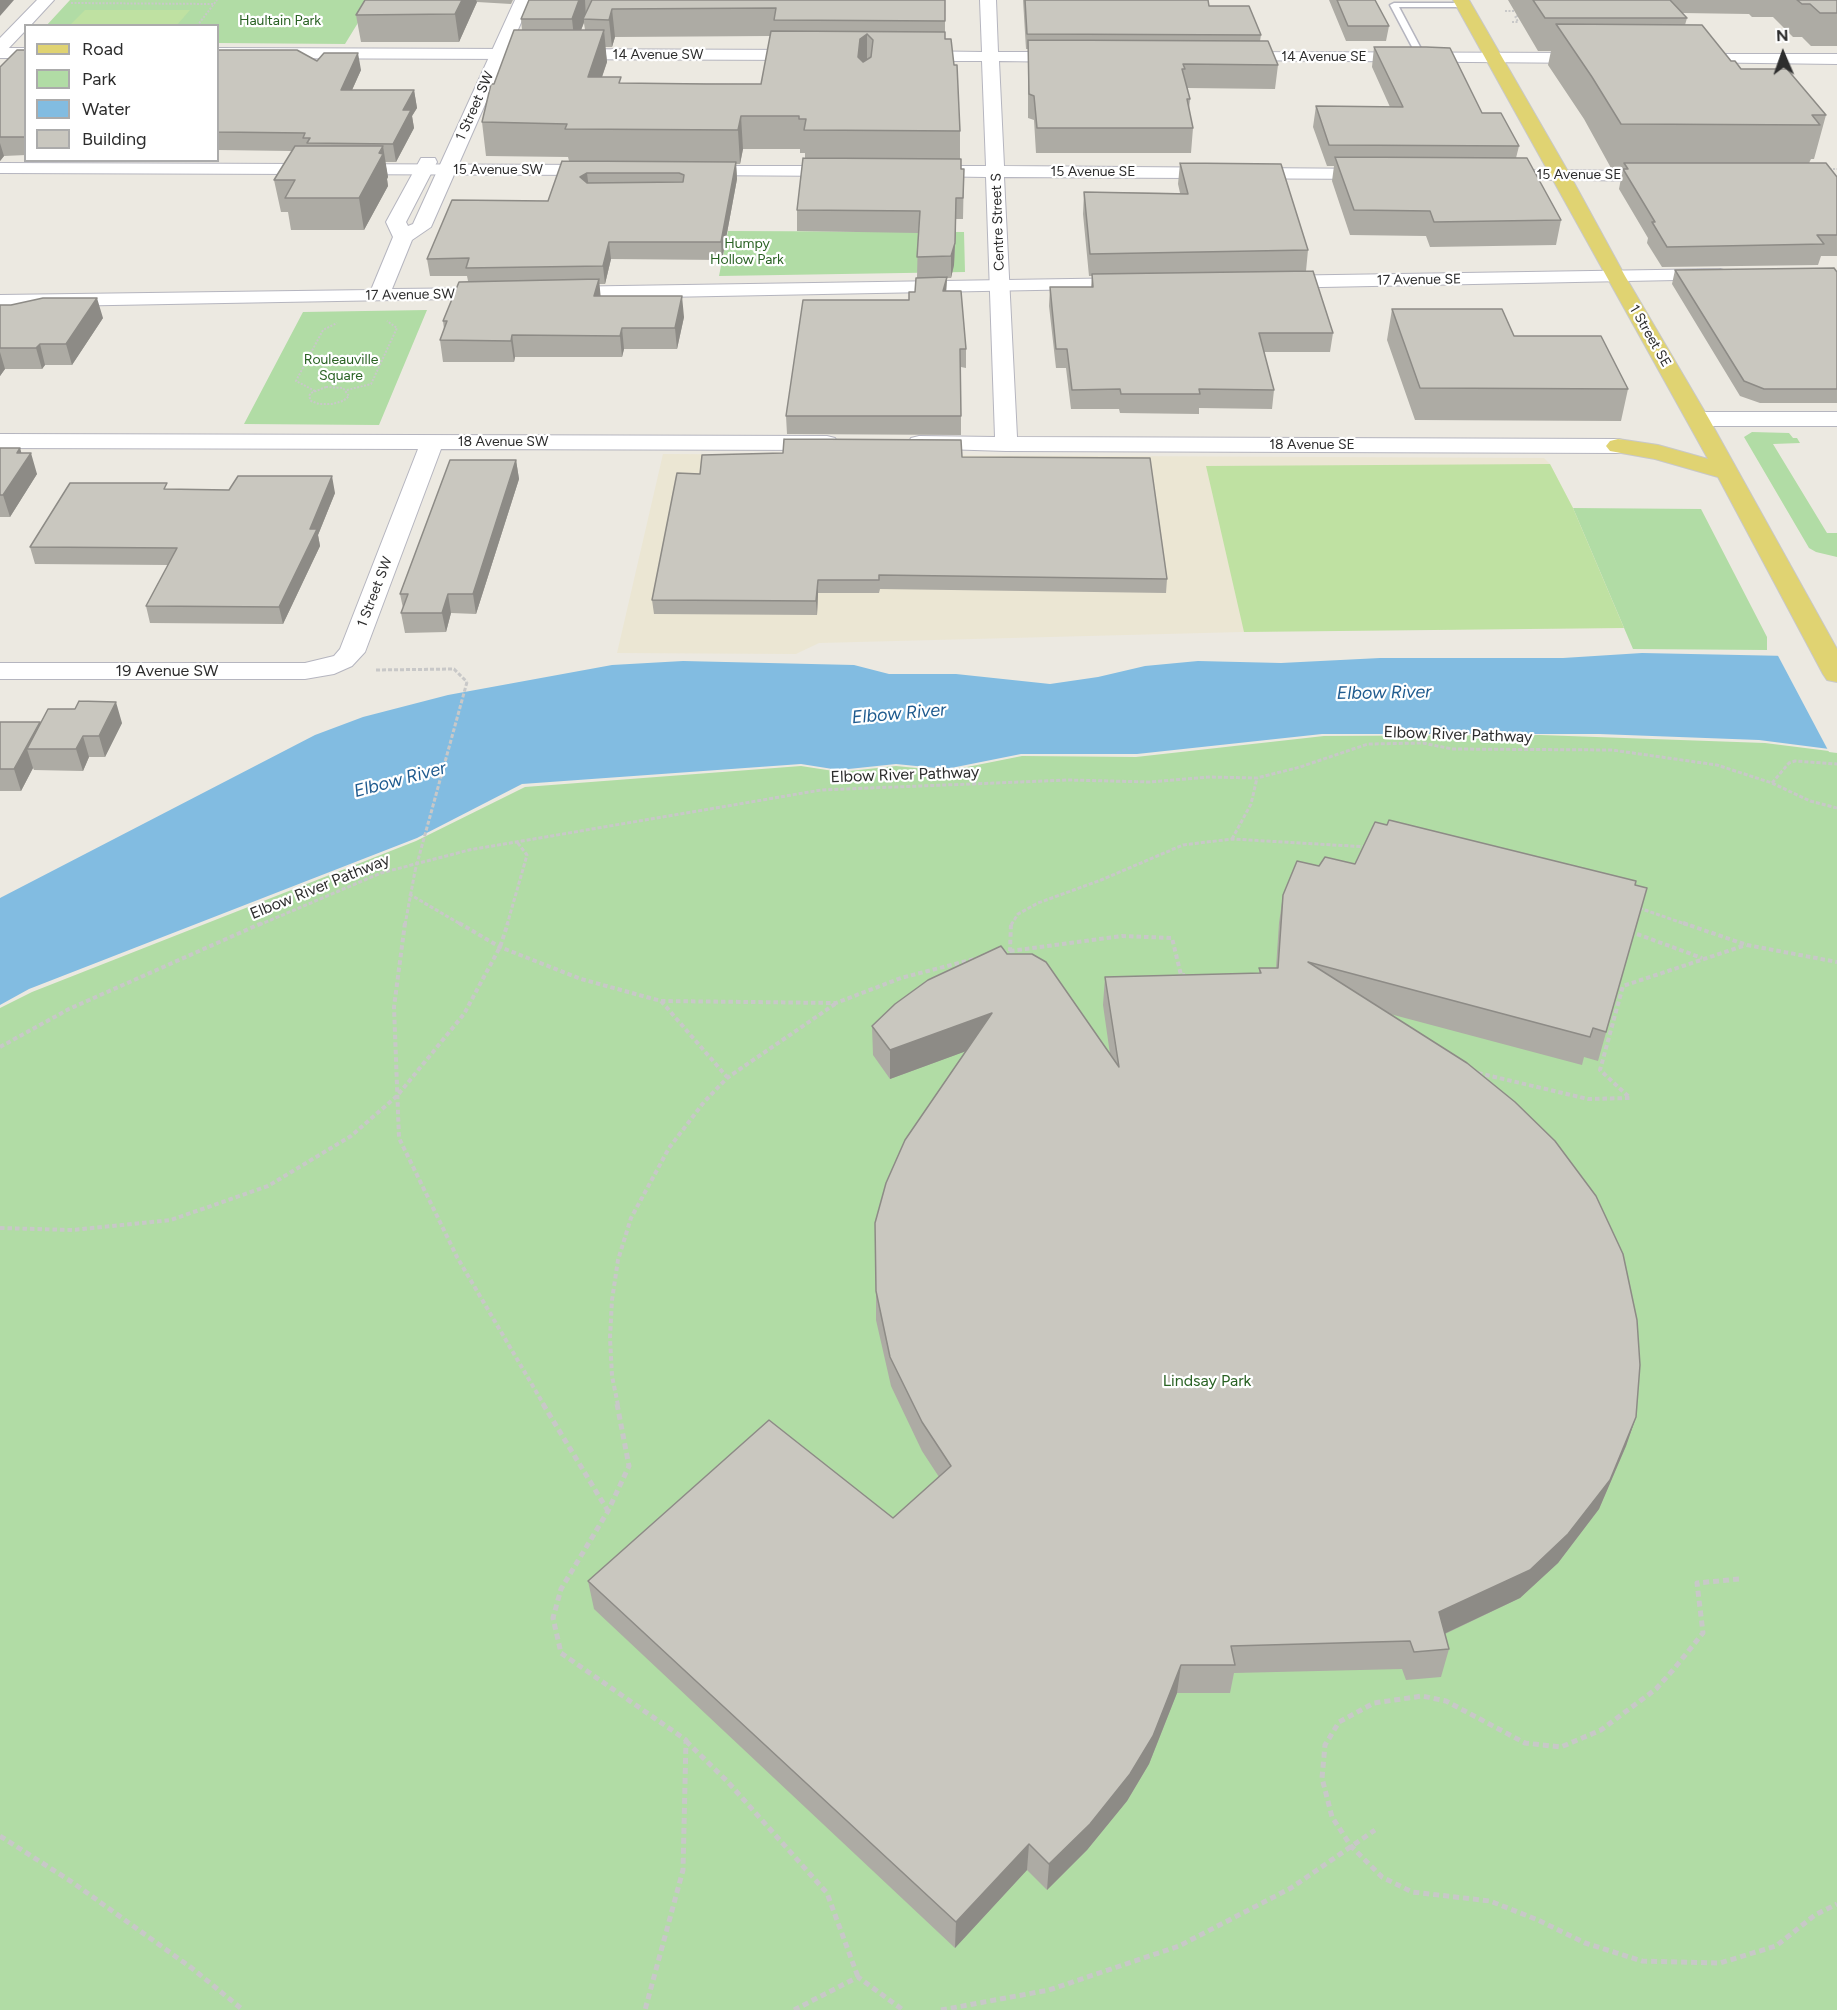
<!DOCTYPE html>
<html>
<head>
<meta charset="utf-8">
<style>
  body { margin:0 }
  #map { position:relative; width:1837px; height:2010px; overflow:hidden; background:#ece9e1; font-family:Figtree,sans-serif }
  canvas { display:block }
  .legend { position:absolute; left:24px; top:24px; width:195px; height:138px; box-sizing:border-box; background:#fff; border:2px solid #ababab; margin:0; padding:8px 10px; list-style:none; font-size:18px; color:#2d2d2d }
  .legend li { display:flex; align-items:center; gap:12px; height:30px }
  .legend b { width:30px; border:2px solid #ababab }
  .north { position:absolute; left:1753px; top:24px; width:60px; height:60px; -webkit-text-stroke:4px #fff; paint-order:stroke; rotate:358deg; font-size:16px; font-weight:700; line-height:24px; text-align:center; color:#2d2d2d }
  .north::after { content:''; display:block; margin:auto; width:21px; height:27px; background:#2d2d2d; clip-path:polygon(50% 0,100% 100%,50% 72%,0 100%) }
</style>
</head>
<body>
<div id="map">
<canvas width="1837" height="2010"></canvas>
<ul class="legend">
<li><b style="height:8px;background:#e0d372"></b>Road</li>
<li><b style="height:16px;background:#b1dca5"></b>Park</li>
<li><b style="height:16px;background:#82bce1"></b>Water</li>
<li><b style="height:16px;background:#c9c7bf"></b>Building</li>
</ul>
<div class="north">N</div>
</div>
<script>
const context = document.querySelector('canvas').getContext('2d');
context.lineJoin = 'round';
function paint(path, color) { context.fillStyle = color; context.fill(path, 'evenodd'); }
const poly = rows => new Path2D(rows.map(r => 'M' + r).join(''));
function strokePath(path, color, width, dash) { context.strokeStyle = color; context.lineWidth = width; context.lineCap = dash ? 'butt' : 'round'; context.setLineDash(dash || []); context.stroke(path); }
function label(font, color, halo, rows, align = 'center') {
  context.font = font + ' Figtree,sans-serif'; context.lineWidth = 4.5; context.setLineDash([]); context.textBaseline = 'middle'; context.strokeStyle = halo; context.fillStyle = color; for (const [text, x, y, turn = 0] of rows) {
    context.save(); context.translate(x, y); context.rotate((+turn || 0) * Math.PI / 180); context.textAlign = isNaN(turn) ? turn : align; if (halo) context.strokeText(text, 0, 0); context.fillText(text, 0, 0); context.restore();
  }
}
const education = poly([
  [663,454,1544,458,1550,464,1573,508,1624,628,1319,630,819,643,796,654,617,653]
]);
const green = poly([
  [70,0,372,0,345,44,218,43,218,26,46,26],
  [728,231,964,232,965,272,719,276],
  [427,310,379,425,244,424,303,312],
  [1752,432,1789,433,1793,438,1797,438,1800,443,1773,444,1827,533,1837,533,1837,557,1816,552,1809,548,1744,437],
  [1573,508,1701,509,1767,637,1767,650,1633,649],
  [1540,735,1765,743,1837,752,1837,2010,0,2010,0,1008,32,992,416,841,525,787,801,766,840,772,896,766,947,771,1022,756,1136,757,1324,736]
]);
const pitch = poly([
  [85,10,190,10,177,25,70,25],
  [1550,464,1573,508,1624,628,1244,632,1206,466]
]);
const water = poly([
  [1642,653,1837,657,1837,750,1759,740,1599,734,1322,734,1137,754,1021,754,946,769,896,764,839,770,801,764,522,784,417,838,29,989,0,1005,0,898,315,735,363,717,448,695,612,665,683,661,854,665,889,674,956,674,1050,684,1098,677,1145,666,1198,661,1281,663,1380,658,1563,658]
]);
const pier = poly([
  [1776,652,1837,654,1837,753,1829,752]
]);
const pathFar3 = poly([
  [71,3,214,4],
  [1505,11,1519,11],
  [1512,22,1518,22,1515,16,1519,16,1517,13],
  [197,26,217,0],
  [1826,169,1837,169],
  [326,387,343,388,349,396,343,401,332,404,319,404,311,401,309,396,311,393,326,387],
  [347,390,371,384,397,328,387,321],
  [315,391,296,381,323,330,337,323]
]);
const pathFar2 = poly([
  [376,670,454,669,467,682],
  [1772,783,1789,763,1795,761,1837,764],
  [1232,839,1251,804,1257,778],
  [409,894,462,925],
  [1639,908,1688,925],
  [259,925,381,873,469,850,821,790,1069,780,1150,782,1210,777,1257,778,1300,767,1368,744,1423,743,1452,749,1612,750,1717,765,1772,783,1810,801,1837,808],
  [405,925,415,871],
  [507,925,527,855,517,842],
  [1011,925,1018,914,1038,903,1101,880,1183,845,1232,839,1368,847]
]);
const pathFar1 = poly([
  [405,923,394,1007,399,1138,457,1257,544,1405],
  [459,923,500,947,581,979,661,1001,836,1003,901,978,978,958],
  [1683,923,1747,945,1837,962],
  [1637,934,1702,958],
  [1010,951,1122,936,1172,938,1181,975,1185,975],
  [1002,953,1010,951,1011,923],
  [661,1001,727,1077],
  [0,1047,69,1009,262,923],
  [1478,1073,1588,1099,1630,1098,1600,1070,1623,986,1746,945],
  [0,1228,72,1230,171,1220,268,1186,351,1136,397,1096,464,1014,500,947,508,923],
  [618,1405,612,1376,610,1338,612,1300,618,1260,631,1218,669,1148,704,1102,727,1078,835,1004]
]);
const path = poly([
  [543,1404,608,1511],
  [617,1404,629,1466,608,1511,561,1589,553,1618,561,1653,686,1740,683,1870,645,2010],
  [1739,1579,1697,1583,1703,1633,1673,1670,1656,1689,1601,1730,1561,1747,1525,1743,1446,1701,1422,1696,1374,1703,1339,1722,1325,1745,1322,1778,1332,1817,1351,1846,1382,1877,1412,1892,1490,1901,1538,1920,1585,1943,1642,1961,1720,1963,1776,1946,1815,1915,1837,1904],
  [686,1741,727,1781,827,1893,858,1977],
  [0,1836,72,1882,193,1969,243,2010],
  [794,2010,858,1977,903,2010],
  [941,2010,1049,1990,1179,1946,1291,1888,1375,1830]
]);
const lane = poly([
  [1394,3,1464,3,1468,5,1464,7,1399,7,1426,58,1422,61,1418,58,1390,5,1394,3]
]);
const street = poly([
  [980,0,996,0,998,52,1071,52,1079,57,1071,62,999,61,1004,166,1376,169,1382,170,1385,174,1382,178,1376,179,1004,177,1017,437,1618,439,1626,441,1629,446,1626,451,1618,453,1006,451,911,448,908,443,911,438,919,436,995,437,986,177,922,176,916,175,913,171,916,167,922,166,986,166,982,61,911,61,903,56,911,51,982,52,980,0],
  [0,48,26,48,26,58,0,58,0,48],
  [218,48,810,50,818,55,810,60,218,58,218,48],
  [1232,52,1593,53,1601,58,1593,63,1226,60,1224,57,1226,54,1232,52],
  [1688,54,1837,54,1837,64,1682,62,1680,59,1688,54],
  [0,163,602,165,608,166,611,170,608,174,602,175,0,173,0,163],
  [694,166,845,166,851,167,854,171,851,175,845,176,688,175,685,171,688,167,694,166],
  [1495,170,1664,171,1670,172,1673,176,1670,180,1664,181,1489,179,1486,175,1489,171,1495,170],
  [1698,412,1837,412,1837,426,1698,426,1690,424,1687,419,1690,414,1698,412],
  [0,434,827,436,835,438,838,443,835,448,827,450,441,449,365,652,352,666,334,674,305,679,0,679,0,663,305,663,334,656,340,649,418,449,0,448,0,434]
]);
const secondary = poly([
  [37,0,54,0,30,26,26,26,26,30,6,51,0,52,0,38,37,0],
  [515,0,531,0,431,227,412,240,392,289,499,288,506,290,509,294,506,298,0,307,0,295,371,290,393,237,386,222,421,158,435,158,437,162,406,222,408,226,413,224,515,0],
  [1720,269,1727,271,1730,275,1727,279,1271,288,1264,286,1261,282,1264,278,1271,276,1720,269],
  [1135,278,1142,280,1145,284,1142,288,557,299,550,297,547,293,550,289,557,287,1135,278]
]);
const primary = poly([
  [1453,0,1469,0,1566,168,1625,276,1709,419,1837,649,1837,682,1827,680,1823,674,1718,477,1655,459,1610,451,1606,446,1610,441,1618,439,1658,445,1708,459,1453,0]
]);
const pathBridge = poly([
  [415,871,467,682]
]);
const wall = poly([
  [365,0,513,0,511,4,477,2,459,42,361,42,356,15],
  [529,0,945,0,945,39,960,131,960,159,961,169,964,169,963,219,956,219,954,265,951,278,947,278,946,291,966,349,966,368,961,367,961,435,787,434,786,416,909,300,915,292,917,278,918,233,797,231,797,210,805,158,805,153,800,153,800,149,743,149,740,164,736,164,737,179,722,260,611,259,605,284,599,284,600,296,684,317,677,349,624,349,622,357,515,357,514,362,443,362,440,340,444,329,443,321,468,281,467,276,430,276,427,259,548,201,569,161,568,157,486,156,482,122,494,84,522,30,521,19],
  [584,23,585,30,581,30],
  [770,36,761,84,621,83,602,77,607,62,605,47,612,47,615,37],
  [1023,0,1208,0,1209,6,1261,35,1260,41,1278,65,1275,89,1187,88,1190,99,1189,109,1193,128,1191,153,1036,153,1034,120,1028,118,1028,49,1026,49],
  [1329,0,1375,0,1389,26,1386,41,1346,41],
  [1508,0,1837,0,1837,46,1811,46,1802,37,1793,37,1773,17,1752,17,1749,14,1682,13,1687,18,1685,25,1741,69,1826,115,1814,159,1811,159,1809,163,1837,177,1837,256,1821,256,1818,265,1662,267,1647,243,1648,238,1619,189,1623,168,1611,168,1584,119,1548,65,1551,51,1538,51],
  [1374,47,1482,113,1519,146,1516,158,1561,220,1556,245,1430,247,1426,236,1350,235,1332,181,1334,166,1327,166,1313,127,1316,106,1390,107,1372,67],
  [26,50,26,155,4,156,0,161,0,67],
  [218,50,317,61,361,70,352,90,414,90,417,108,412,116,414,128,396,162,385,162,388,177,387,179,388,186,364,230,291,230,288,212,281,212,274,180,292,151,218,150],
  [1180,163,1308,250,1306,271,1333,333,1330,352,1264,352,1274,390,1272,409,1199,408,1199,414,1120,413,1119,409,1071,409,1066,368,1056,368,1049,306,1050,287,1091,287,1092,276,1089,276,1083,214,1084,192,1180,193,1178,184],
  [1675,270,1837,272,1837,403,1760,403,1740,396,1672,284],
  [0,305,103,318,72,365,45,365,42,369,5,369,0,376],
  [1392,309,1514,336,1628,389,1621,421,1415,420,1387,340],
  [0,448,20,448,21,453,37,474,10,517,0,517],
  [783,453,962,457,1167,579,1166,593,880,589,879,593,818,593,817,615,654,614,652,600,700,474],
  [516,460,519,479,476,614,451,613,446,632,405,633,401,613,403,608,400,594],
  [169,489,335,493,318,535,320,546,283,624,150,623,146,606,168,565,35,564,30,547],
  [0,722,40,723,122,723,105,757,89,757,83,771,34,770,33,768,21,791,0,791],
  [1355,864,1635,885,1647,888,1598,1061,1584,1057,1582,1065,1390,1014,1636,1417,1626,1446,1599,1509,1558,1563,1520,1598,1445,1634,1449,1649,1441,1677,1406,1680,1402,1669,1234,1673,1230,1693,1177,1693,1149,1764,1127,1801,1087,1850,1047,1890,1027,1870,955,1948,594,1609,588,1581,893,1518,939,1477,922,1451,891,1386,876,1320,876,1291,966,1051,890,1079,873,1055,872,1026,1007,954,1110,1054,1103,1005,1105,977,1259,973,1259,968,1276,968,1279,923,1283,895,1319,866]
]);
const shadedWall = poly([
  [0,0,14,0,0,16],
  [462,0,476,0,477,2,459,42,455,14],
  [579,0,585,0,586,19,584,19,584,22,575,47,572,19],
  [612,9,615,37,612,47,609,20],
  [604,30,607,62,591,109,588,77],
  [867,34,867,66,858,57,860,39],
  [358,53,361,70,344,108,341,90],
  [414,90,417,108,412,116,414,128,396,162,393,144,403,110],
  [741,116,743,149,740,164,738,130],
  [0,143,4,156,0,161],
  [383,146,388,177,387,179,388,186,364,230,359,198],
  [736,162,737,179,722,260,721,242],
  [587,173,589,190,580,177],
  [956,219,954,265,951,278,951,256],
  [609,242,611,259,605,284,603,266],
  [947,277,946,295,943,291],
  [599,279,601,300,594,296],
  [682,296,684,317,677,349,675,328],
  [97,298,103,318,72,365,66,344],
  [622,328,624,349,622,357,620,336],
  [512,335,515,357,514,362,511,341],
  [40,344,45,365,42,369,36,348],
  [0,352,5,369,0,376],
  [20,448,24,462,31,453,37,474,10,517,3,495,17,453],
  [516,460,519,479,476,614,473,594],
  [332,476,335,493,318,535,320,546,283,624,279,607,310,529],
  [818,580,818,593,817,615,816,601],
  [448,594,451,613,446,632,442,613],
  [116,702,122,723,105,757,99,736],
  [40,722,47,743,27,749,33,768,21,791,14,769],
  [83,736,89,757,83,771,76,749],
  [992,1013,991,1042,890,1079,890,1050],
  [1636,1417,1626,1446,1599,1509,1558,1563,1520,1598,1431,1640,1439,1612],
  [1181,1665,1177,1693,1149,1764,1127,1801,1087,1850,1047,1890,1049,1864],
  [1029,1844,1027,1870,955,1948,956,1922]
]);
const building = poly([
  [365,0,462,0,455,14,356,15,365,0],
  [529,0,579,0,572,19,521,19,529,0],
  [592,0,945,0,945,21,774,20,776,8,612,9,609,20,583,19,592,0],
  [1025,0,1208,0,1209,6,1249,6,1261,35,1027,34,1025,0],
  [1337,0,1375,0,1389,26,1348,26,1337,0],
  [1533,0,1670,0,1687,18,1545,18,1533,0],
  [1797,0,1837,0,1837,13,1820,13,1810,4,1802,4,1797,0],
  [1556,24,1702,25,1731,61,1735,61,1741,69,1787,69,1826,115,1812,115,1820,125,1621,124,1592,77,1556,24],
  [514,30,604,30,588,77,621,77,619,83,706,84,761,84,771,31,945,32,945,39,951,39,954,65,957,65,960,131,804,130,806,119,799,119,799,116,741,116,738,130,565,129,567,124,482,122,491,84,494,84,514,30],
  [867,34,873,40,871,57,863,62,858,57,860,39,867,34],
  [1028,40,1268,41,1278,65,1183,64,1185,69,1182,69,1190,99,1187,99,1193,128,1037,128,1034,96,1029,94,1028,40],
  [1374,47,1426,47,1450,48,1482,113,1501,113,1519,146,1329,145,1316,106,1403,107,1374,47],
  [17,50,26,50,26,137,0,137,0,67,17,50],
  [218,50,297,50,317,61,324,53,358,53,341,90,414,90,403,110,411,110,393,144,307,143,310,138,303,138,305,133,218,132,218,50],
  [295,146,383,146,379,153,383,154,359,198,285,198,295,180,274,180,295,146],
  [1335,157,1527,158,1561,220,1434,222,1430,211,1354,210,1335,157],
  [803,158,961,159,961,169,964,169,963,198,956,198,955,243,951,256,917,257,920,211,797,210,803,158],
  [562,161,736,162,721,242,609,242,603,266,466,268,469,258,427,259,452,200,548,201,562,161],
  [587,173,679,173,684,175,683,182,587,183,580,177,587,173],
  [1180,163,1281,164,1308,250,1090,254,1084,192,1188,194,1180,163],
  [1624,163,1826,163,1837,177,1837,235,1817,235,1824,244,1667,247,1652,222,1655,222,1623,169,1628,169,1624,163],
  [1834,268,1837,272,1837,389,1764,389,1744,381,1675,270,1834,268],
  [1313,271,1333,333,1259,333,1274,390,1199,389,1200,394,1121,394,1120,389,1072,390,1067,349,1056,349,1050,287,1093,287,1092,274,1313,271],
  [947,277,943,291,961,291,966,349,960,349,961,416,786,416,803,300,909,300,909,292,915,292,916,278,947,277],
  [599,279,594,296,682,296,675,328,622,328,620,336,512,335,511,341,440,340,447,321,443,321,459,282,599,279],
  [43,298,97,298,66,344,40,344,36,348,0,348,0,305,11,305,43,298],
  [1392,309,1502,309,1514,336,1601,336,1628,389,1420,388,1392,309],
  [784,439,961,440,962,457,1150,458,1167,579,879,575,879,580,818,580,816,601,652,600,677,473,700,474,702,455,783,453,784,439],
  [0,448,20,448,17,453,31,453,3,495,0,495,0,448],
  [450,460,516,460,473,594,448,594,442,613,401,613,408,594,400,594,450,460],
  [238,476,332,476,310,529,317,529,279,607,146,606,177,548,30,547,70,483,167,483,164,489,229,490,238,476],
  [79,701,116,702,99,736,83,736,76,749,27,749,48,709,75,709,79,701],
  [0,722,40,722,14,769,0,769,0,722],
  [1389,820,1636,881,1635,885,1647,888,1606,1032,1593,1028,1590,1037,1308,962,1467,1063,1515,1102,1555,1141,1596,1196,1623,1254,1637,1320,1640,1365,1636,1417,1610,1480,1568,1534,1530,1570,1439,1612,1449,1649,1414,1652,1410,1641,1231,1646,1235,1665,1181,1665,1153,1736,1130,1774,1090,1824,1049,1864,1029,1844,956,1922,588,1581,769,1420,893,1518,951,1466,922,1422,890,1357,876,1291,875,1223,886,1183,905,1140,992,1013,890,1050,872,1026,895,1004,928,980,1001,946,1007,954,1032,954,1046,962,1119,1067,1105,977,1261,973,1259,968,1278,968,1283,895,1297,861,1319,866,1325,857,1355,864,1375,822,1387,825,1389,820]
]);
const farParknames = [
  ["Haultain Park",280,21],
  ["Humpy",747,244],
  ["Hollow Park",747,260],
  ["Rouleauville",341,360],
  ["Square",341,376]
];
const farStreetnames = [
  ["14 Avenue SW",658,55],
  ["14 Avenue SE",1324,57],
  ["1 Street SW",475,106,-66],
  ["15 Avenue SW",498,170],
  ["15 Avenue SE",1093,172],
  ["15 Avenue SE",1579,175],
  ["Centre Street S",998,222,-92],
  ["17 Avenue SE",1419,280,-1],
  ["17 Avenue SW",410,295,-1],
  ["1 Street SE",1650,336,60],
  ["18 Avenue SW",503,442],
  ["18 Avenue SE",1312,445],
  ["1 Street SW",375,592,-69]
];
const streetNames = [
  ["19 Avenue SW",167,671],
  ["Elbow River Pathway",1458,735,2],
  ["Elbow River Pathway",905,775,-2],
  ["Elbow River Pathway",320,887,-22]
];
const parkNames = [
  ["Lindsay Park",1207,1381]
];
const waterNames = [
  ["Elbow River",1384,693,-1],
  ["Elbow River",899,714,-5],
  ["Elbow River",400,780,-15]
];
paint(education, '#ebe6d3');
paint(green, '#b1dca5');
paint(pitch, '#bfe1a2');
paint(water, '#82bce1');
paint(pier, '#ece9e1');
strokePath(lane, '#b5b5bf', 3);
strokePath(street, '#b5b5bf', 2);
strokePath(secondary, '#b5b5bf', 2);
strokePath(primary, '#c8c8c8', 2);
strokePath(pathFar3, '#c8c8c8', 2, [2, 1.5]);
strokePath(pathFar2, '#c8c8c8', 3, [4, 2]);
strokePath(pathFar1, '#c8c8c8', 4, [4.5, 3]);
strokePath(path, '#c8c8c8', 5, [6, 4]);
paint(lane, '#fff');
paint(street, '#fff');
paint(secondary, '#fff');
paint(primary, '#e0d372');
strokePath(pathBridge, '#c8c8c8', 3, [4, 2]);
paint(wall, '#adaba4');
paint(shadedWall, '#8d8b86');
paint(building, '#c9c7bf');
strokePath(building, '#8d8b86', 1.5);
label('14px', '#2a6224', '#fff', farParknames);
label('14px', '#2d2d2d', '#fff', farStreetnames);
label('16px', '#2d2d2d', '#fff', streetNames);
label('16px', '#2a6224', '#fff', parkNames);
label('italic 18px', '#1f5b8f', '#fff', waterNames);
</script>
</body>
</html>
